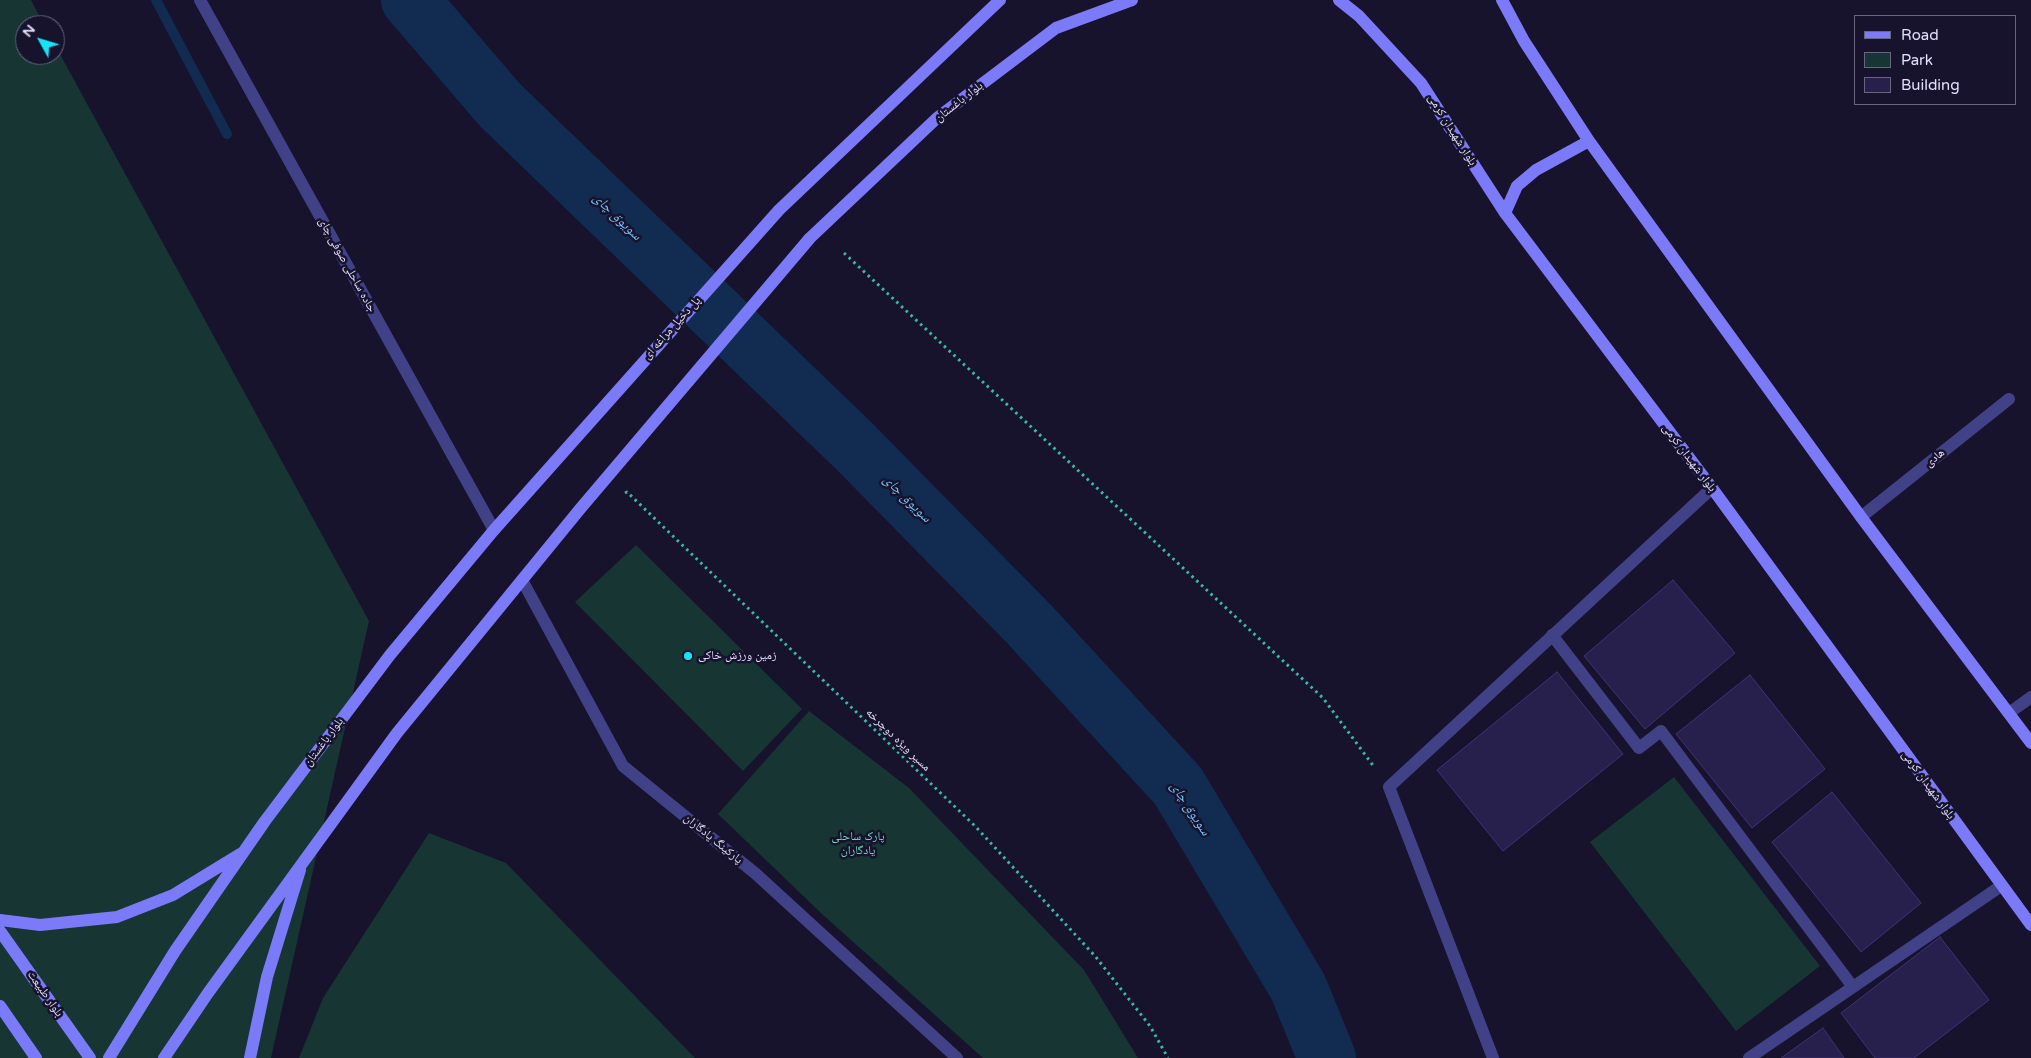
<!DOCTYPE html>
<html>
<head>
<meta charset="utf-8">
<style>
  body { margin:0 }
  #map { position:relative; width:2031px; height:1058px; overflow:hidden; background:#17132c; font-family:"Varela Round",sans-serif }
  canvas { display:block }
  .legend { position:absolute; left:1854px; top:15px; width:162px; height:90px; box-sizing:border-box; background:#17132c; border:1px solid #686580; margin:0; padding:6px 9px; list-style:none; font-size:15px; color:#e2dffd }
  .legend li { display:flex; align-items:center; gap:10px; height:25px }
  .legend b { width:25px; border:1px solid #686580 }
  .north { position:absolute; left:15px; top:15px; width:50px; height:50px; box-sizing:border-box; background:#17132c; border:1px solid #686580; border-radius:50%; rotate:309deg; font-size:14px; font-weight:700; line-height:20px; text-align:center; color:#e2dffd }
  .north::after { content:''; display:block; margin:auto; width:18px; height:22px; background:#15e4f4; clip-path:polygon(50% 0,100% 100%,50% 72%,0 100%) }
</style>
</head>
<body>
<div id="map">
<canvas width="2031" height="1058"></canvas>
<ul class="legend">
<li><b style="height:6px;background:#7b7bf9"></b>Road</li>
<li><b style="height:14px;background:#163533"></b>Park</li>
<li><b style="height:14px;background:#28204c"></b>Building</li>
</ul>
<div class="north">N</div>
</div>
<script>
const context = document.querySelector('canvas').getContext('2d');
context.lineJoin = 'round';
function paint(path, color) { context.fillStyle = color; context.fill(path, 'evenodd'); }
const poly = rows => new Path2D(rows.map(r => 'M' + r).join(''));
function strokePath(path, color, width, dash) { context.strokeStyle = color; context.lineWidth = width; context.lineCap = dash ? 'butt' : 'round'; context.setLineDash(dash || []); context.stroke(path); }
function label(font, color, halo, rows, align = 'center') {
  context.font = font + ' "Varela Round","Noto Naskh Arabic",sans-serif'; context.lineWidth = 5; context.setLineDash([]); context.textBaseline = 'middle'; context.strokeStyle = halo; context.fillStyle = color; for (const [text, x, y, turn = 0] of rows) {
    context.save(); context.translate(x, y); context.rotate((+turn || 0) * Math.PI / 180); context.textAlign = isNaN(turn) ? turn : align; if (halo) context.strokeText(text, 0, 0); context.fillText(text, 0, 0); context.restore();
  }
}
const green = poly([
  [0,0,31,0,44,25,25,25,25,55,55,55,55,45,369,621,271,1058,0,1058],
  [636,545,802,709,743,771,575,602],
  [809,711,909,788,1084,970,1138,1058,983,1058,822,914,718,814],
  [1674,777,1820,966,1736,1031,1590,842],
  [429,833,506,863,695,1058,299,1058,323,998]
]);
const stream = poly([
  [156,0,227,134]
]);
const river = poly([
  [410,0,500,105,854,446,1030,625,1178,786,1298,987,1327,1058]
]);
const building = poly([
  [1673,580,1735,653,1645,729,1584,656,1673,580],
  [1557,672,1623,754,1503,851,1437,770,1557,672],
  [1750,675,1825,769,1752,828,1676,734,1750,675],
  [1832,792,1921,903,1861,952,1772,842,1832,792],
  [1940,937,1989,1000,1914,1058,1875,1058,1841,1013,1940,937],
  [1823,1028,1844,1058,1781,1058,1823,1028]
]);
const path = poly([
  [844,253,1323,698,1375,768],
  [625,493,627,492,975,826,1095,956,1150,1026,1168,1058]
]);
const service = poly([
  [1861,517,2009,399],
  [522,580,623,766,756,874,957,1058],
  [1552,635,1639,748,1661,731,1853,987],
  [2009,713,2031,697],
  [1749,1058,2001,886]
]);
const minor = poly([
  [200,0,494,530],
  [1493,1058,1389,787,1712,488]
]);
const secondary = poly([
  [1339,0,1359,16,1421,83,1505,213,1712,488,2031,925],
  [1502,0,1524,41,1589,141,1861,517,2031,743],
  [1505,213,1517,186,1536,170,1589,141],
  [0,920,40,925,117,917,173,895,240,854],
  [0,931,90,1058],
  [0,1006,36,1058],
  [109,1058,175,951,265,821,390,655,494,530,779,210,1000,0],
  [164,1058,208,993,397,733,580,509,810,238,937,118,1056,28,1132,0],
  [250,1058,267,977,300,870]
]);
const markers = [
  [688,656,5,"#15e4f4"]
];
const streetNames = [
  ["بلوار باغستان",959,102,-38],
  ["بلوار شهیدان کرمی",1452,130,58],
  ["جاده ساحلی صوفی چای",347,265,61],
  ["پل دخیل مراغه ای",672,328,-48],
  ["بلوار شهیدان کرمی",1689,458,53],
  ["هادی",1935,458,-39],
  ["مسیر ویژه دوچرخه",898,740,44],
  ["بلوار باغستان",324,742,-53],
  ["بلوار شهیدان کرمی",1928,785,54],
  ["پارکینگ یادگاران",713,839,39],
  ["بلوار طبیعت",45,994,55]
];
const poiNames = [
  ["زمین ورزش خاکی",698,656]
];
const parkNames = [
  ["پارک ساحلی",858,837],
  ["یادگاران",858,851]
];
const waterNames = [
  ["سویوق چای",617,217,44],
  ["سویوق چای",907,499,45],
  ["سویوق چای",1190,809,57]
];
paint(green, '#163533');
strokePath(stream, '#122b50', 10);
strokePath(river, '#122b50', 58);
paint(building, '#28204c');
strokePath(building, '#3f3376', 1);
strokePath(path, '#38b9ad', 3, [2.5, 4]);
strokePath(service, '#414188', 12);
strokePath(minor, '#414188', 12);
strokePath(secondary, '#7b7bf9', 12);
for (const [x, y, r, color] of markers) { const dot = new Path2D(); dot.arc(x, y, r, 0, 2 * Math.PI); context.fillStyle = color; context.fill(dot); strokePath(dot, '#17132c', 2); }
label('12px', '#e2dffd', '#17132c', streetNames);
label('12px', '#e2dffd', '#17132c', poiNames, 'left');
label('12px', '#6ddcbd', '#17132c', parkNames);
label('italic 14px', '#72bef8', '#17132c', waterNames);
</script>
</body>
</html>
